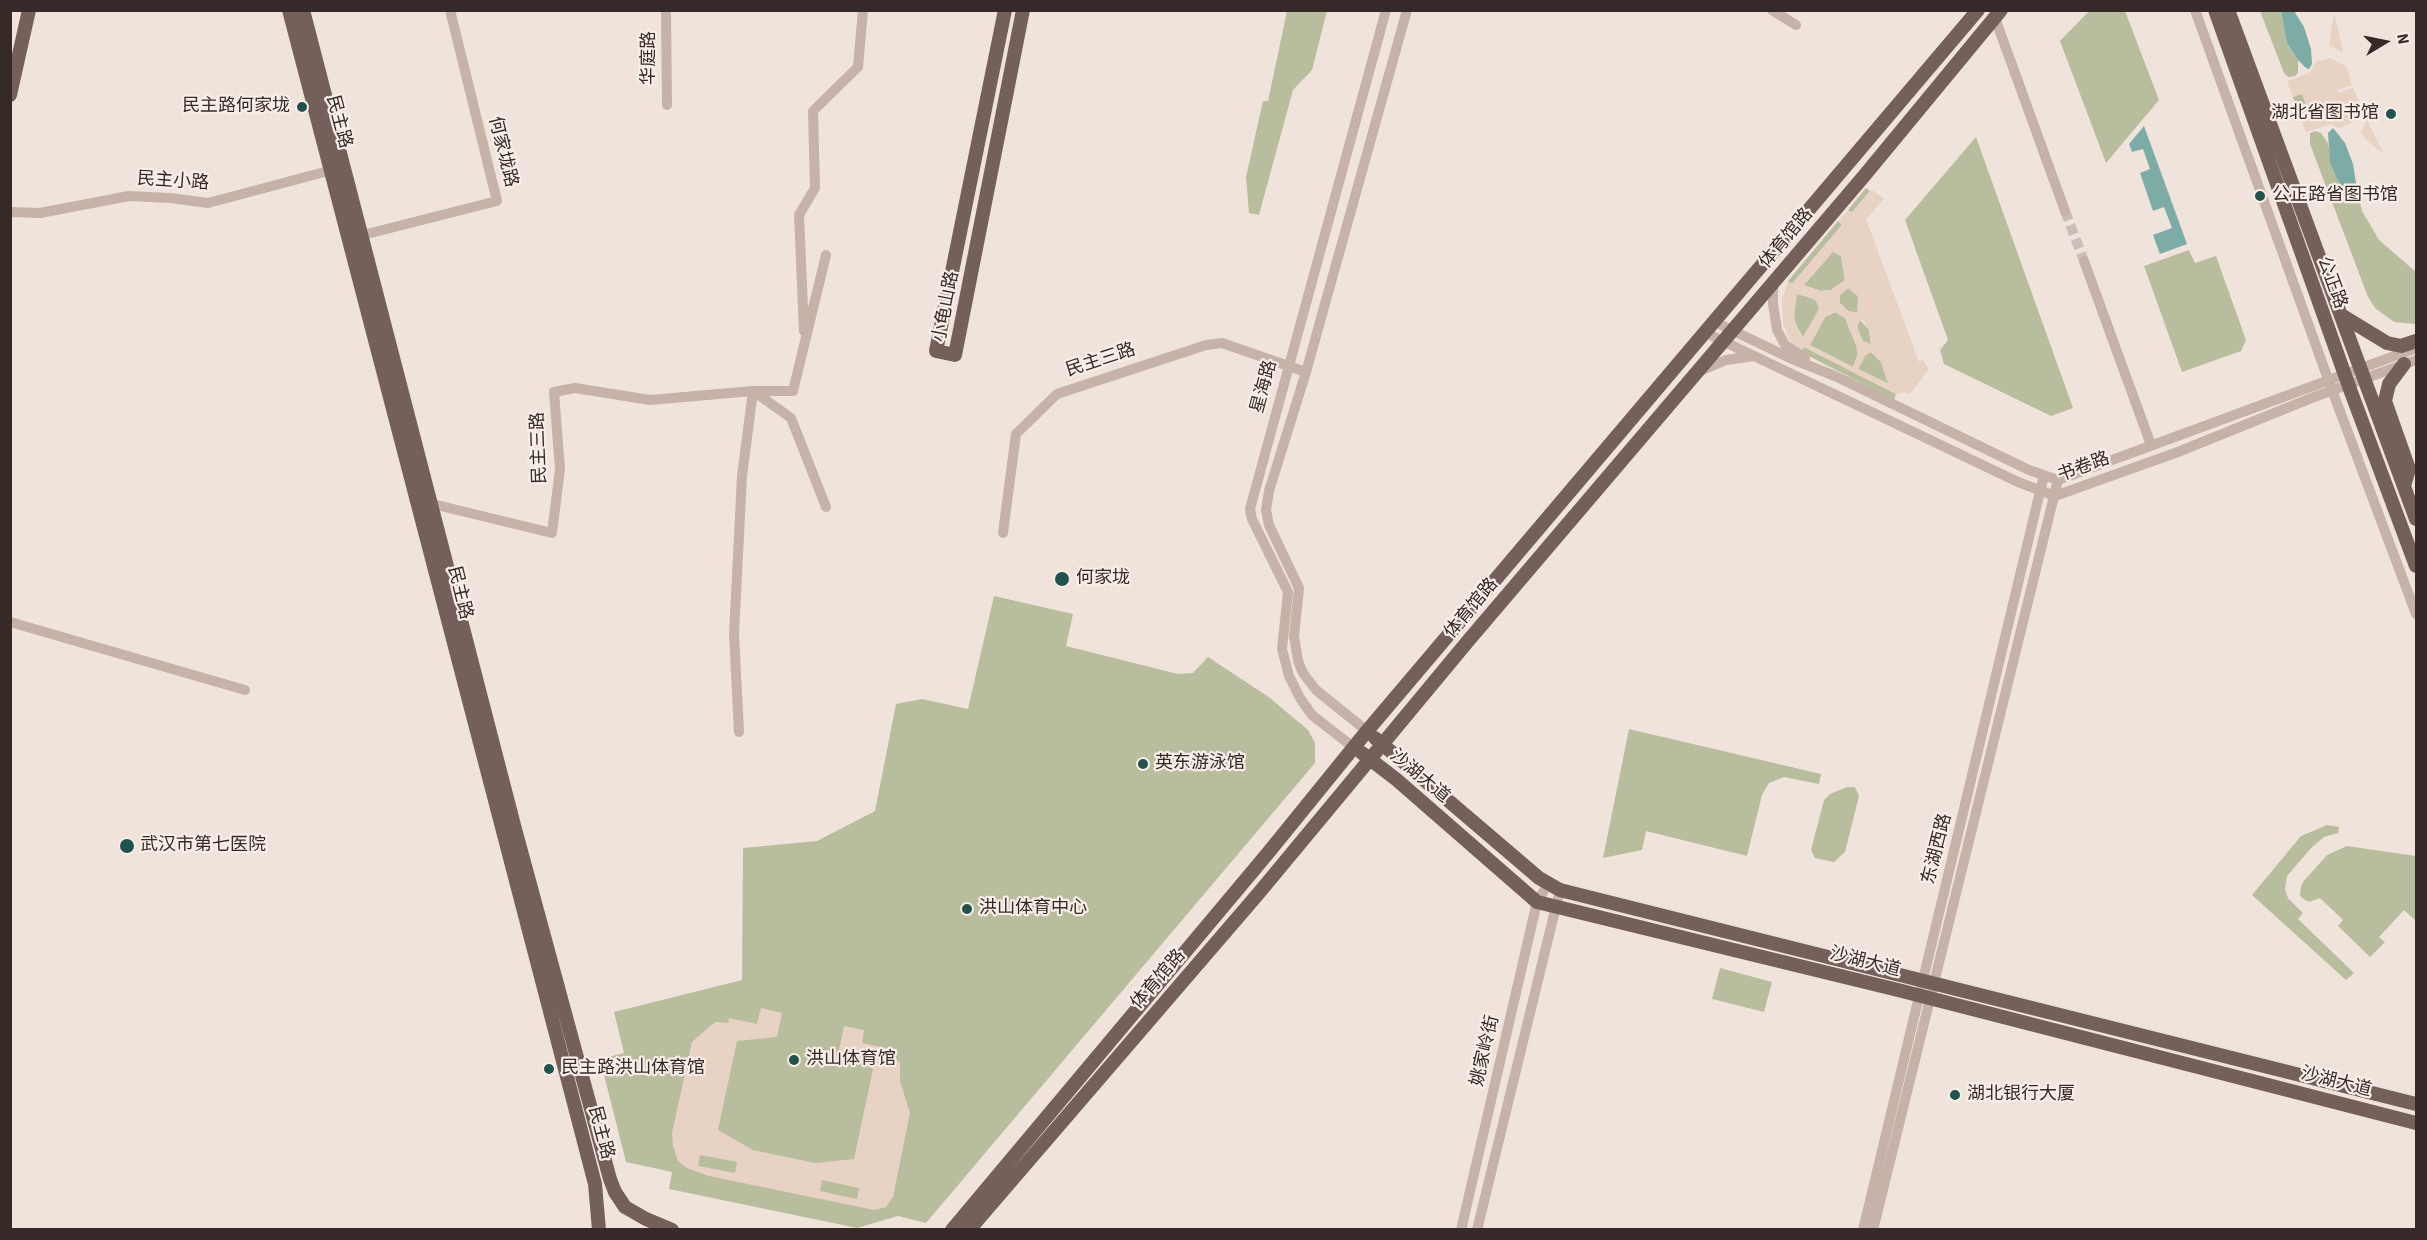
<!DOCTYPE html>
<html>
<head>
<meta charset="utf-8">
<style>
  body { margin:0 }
  #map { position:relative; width:2427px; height:1240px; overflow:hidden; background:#f0e3dc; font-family:"Source Sans 3",sans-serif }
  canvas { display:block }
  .frame { position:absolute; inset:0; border:12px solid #352a28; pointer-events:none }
  .north { position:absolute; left:2355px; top:12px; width:60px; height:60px; -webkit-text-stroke:4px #f8eee8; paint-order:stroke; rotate:80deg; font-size:16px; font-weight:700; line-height:24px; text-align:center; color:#352a28 }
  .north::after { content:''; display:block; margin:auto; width:21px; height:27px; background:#352a28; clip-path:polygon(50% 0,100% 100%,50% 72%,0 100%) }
</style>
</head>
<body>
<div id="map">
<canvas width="2427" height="1240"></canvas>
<div class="frame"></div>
<div class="north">N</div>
</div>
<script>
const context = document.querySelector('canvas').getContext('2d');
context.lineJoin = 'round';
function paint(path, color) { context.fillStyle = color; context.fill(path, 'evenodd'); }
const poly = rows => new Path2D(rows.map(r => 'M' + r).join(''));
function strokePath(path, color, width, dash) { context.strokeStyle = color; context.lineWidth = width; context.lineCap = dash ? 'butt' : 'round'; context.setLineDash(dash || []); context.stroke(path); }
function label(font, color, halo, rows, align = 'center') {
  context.font = font + ' "Source Sans 3","Noto Sans SC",sans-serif'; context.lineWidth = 4.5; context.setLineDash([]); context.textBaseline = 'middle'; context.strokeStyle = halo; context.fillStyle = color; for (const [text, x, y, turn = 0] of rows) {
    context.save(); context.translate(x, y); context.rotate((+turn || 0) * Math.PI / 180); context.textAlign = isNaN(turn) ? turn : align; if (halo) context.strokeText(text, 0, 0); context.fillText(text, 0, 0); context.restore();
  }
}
const green = poly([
  [1287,11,1327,11,1312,70,1293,90,1259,215,1249,213,1246,177,1263,101,1268,101],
  [2089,11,2125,11,2159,100,2106,163,2060,41],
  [2260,11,2281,11,2287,43,2298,60,2298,73,2295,76,2288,77,2284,73],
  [2302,93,2309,114,2300,117,2293,97],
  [2315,131,2321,133,2328,143,2333,170,2353,202,2356,183,2362,211,2379,240,2416,272,2416,324,2394,322,2375,308,2368,297,2310,144,2310,133],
  [1976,137,2073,408,2051,416,1944,364,1940,350,1948,340,1905,220],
  [1866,188,1870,191,1852,213,1848,210],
  [1838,221,1842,225,1792,284,1788,281],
  [2189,250,2195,263,2216,256,2246,340,2241,351,2182,372,2144,266],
  [1833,251,1841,256,1845,280,1831,290,1821,291,1803,285],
  [1848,288,1858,296,1858,313,1848,311,1840,303,1840,295],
  [1797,294,1814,298,1819,306,1818,314,1803,337,1796,325,1794,315],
  [1835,312,1845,318,1856,345,1858,354,1853,367,1810,345,1825,317],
  [1860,320,1869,330,1871,344,1863,342,1857,327],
  [1804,347,1896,394,1894,400,1801,352],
  [1871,352,1881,362,1889,384,1858,369,1866,354],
  [994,596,1073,614,1066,646,1178,674,1193,673,1208,657,1270,698,1308,730,1315,743,1315,763,926,1223,898,1216,857,1228,669,1189,672,1172,626,1162,600,1059,624,1053,614,1012,742,980,743,848,817,841,875,811,896,704,922,699,968,709],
  [1629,729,1821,774,1819,784,1784,777,1769,783,1762,795,1747,856,1646,831,1642,850,1603,858],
  [1847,787,1855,787,1859,796,1845,852,1834,862,1815,858,1811,850,1824,800,1830,794],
  [2327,825,2339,827,2338,833,2324,837,2311,848,2287,876,2285,889,2288,898,2303,913,2298,919,2354,973,2346,980,2252,895,2301,836],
  [2347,846,2416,856,2416,921,2404,910,2379,937,2385,942,2370,957,2338,926,2343,920,2320,898,2309,902,2302,898,2300,895,2301,886,2303,882,2327,855],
  [1720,968,1772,982,1764,1012,1712,999]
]);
const plaza = poly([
  [2334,13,2337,24,2343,53,2329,45],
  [2330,58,2347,67,2352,85,2338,90,2338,93,2353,88,2361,106,2354,122,2339,128,2331,124,2306,132,2300,117,2309,113,2302,94,2293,97,2287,81,2310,73,2315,62],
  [2367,119,2370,126,2384,154,2371,144,2361,133],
  [1870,191,1874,191,1884,199,1866,219,1919,362,1922,359,1929,369,1910,394,1905,392,1896,394,1804,347,1801,352,1790,341,1783,323,1782,299,1788,281,1792,284,1842,225,1838,221,1848,210,1852,212],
  [1833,252,1841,256,1845,280,1831,290,1821,291,1804,285],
  [1848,288,1858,296,1857,313,1848,311,1840,303,1840,295],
  [1797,294,1816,300,1819,309,1803,337,1796,325,1794,315],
  [1833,312,1838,313,1845,318,1856,345,1858,356,1853,367,1810,345,1825,317],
  [1859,320,1863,320,1869,330,1871,344,1863,341,1857,327],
  [1871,352,1881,362,1888,384,1858,369,1866,355],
  [761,1008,782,1013,777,1037,737,1041,718,1130,753,1150,815,1163,854,1159,873,1069,839,1050,844,1026,864,1030,862,1043,888,1049,886,1057,900,1062,900,1081,910,1113,893,1197,886,1207,874,1210,709,1176,687,1168,678,1161,673,1146,672,1133,692,1042,711,1025,717,1022,728,1023,729,1018,757,1024],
  [700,1155,737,1162,735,1173,698,1166],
  [822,1180,859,1188,857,1199,820,1191]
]);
const water = poly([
  [2281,11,2294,11,2304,27,2311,49,2312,64,2309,69,2306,68,2298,60,2287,43],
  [2144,126,2187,244,2160,254,2153,235,2172,228,2164,207,2153,211,2140,173,2150,169,2143,149,2132,152,2129,144],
  [2333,128,2345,143,2353,164,2356,183,2354,203,2337,179,2330,162,2328,133]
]);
const minorTunnel = poly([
  [2065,211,2084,261]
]);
const minor = poly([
  [666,10,667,105],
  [1772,10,1796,25],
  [2195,10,2332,390,2416,614],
  [1995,18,2065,211],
  [10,212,40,213,129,196,170,198,208,203,332,170],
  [363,235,497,201,450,10],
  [2084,261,2151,445],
  [1773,283,1773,304,1777,330,1785,345,1805,358],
  [1715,322,1792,359,1835,376,2029,470,2058,480,2416,348],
  [804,331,799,215,815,188,813,111,858,67,863,10],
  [1706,333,2018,482,2055,496,2178,452,2314,397,2416,360],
  [1700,371,1726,360,1754,356],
  [424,502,552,533,560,469,554,392,575,388,650,400,753,391,793,391,826,255],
  [1003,533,1016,434,1057,394,1206,345,1222,343,1306,372],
  [10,622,245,690],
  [1367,731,1316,690,1303,673,1298,661,1294,636,1299,588,1269,525,1266,510,1269,491,1306,372,1407,10],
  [739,732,734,634,742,476,753,391,791,418,826,507],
  [1353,747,1312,715,1300,698,1289,676,1282,649,1288,592,1252,519,1250,509,1386,10],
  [1461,1230,1537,902,1548,884],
  [1477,1230,1560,890],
  [1863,1230,2044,475],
  [1873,1230,2058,480]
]);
const major = poly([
  [289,10,595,1184,599,1230],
  [303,10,515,829,610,1179,615,1192,625,1207,646,1219,672,1230],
  [1005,10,936,351,955,355,1023,10],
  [2215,10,2351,392,2416,566],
  [2228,10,2416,519],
  [10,95,29,10],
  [2341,315,2387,343,2401,346,2416,341],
  [2404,364,2389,384,2385,401,2409,469,2404,486],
  [1375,738,1539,878,1560,890,2416,1104],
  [1362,753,1397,780,1537,902,1898,990,2416,1123],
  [952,1230,1268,853,1367,731,1978,10],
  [969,1230,1258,894,1468,641,1864,176,2001,10]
]);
const markers = [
  [302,107,6,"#21534e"],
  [2391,114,6,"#21534e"],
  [2260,196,6,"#21534e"],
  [1062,579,8,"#21534e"],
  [1143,764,6,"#21534e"],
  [127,846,8,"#21534e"],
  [967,909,6,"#21534e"],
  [794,1060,6,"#21534e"],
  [549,1069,6,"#21534e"],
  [1955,1095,6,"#21534e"]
];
const streetNames = [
  ["华庭路",650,58,-90],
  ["民主路",338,122,75],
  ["何家垅路",502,152,76],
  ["民主小路",173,182,4],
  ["体育馆路",1787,239,-50],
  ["公正路",2331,283,70],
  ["小龟山路",947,307,-79],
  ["民主三路",1101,361,-18],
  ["星海路",1265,387,-75],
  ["民主三路",540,448,-92],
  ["书卷路",2084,468,-20],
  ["民主路",459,593,76],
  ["体育馆路",1472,609,-50],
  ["沙湖大道",1419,777,40],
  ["东湖西路",1938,849,-76],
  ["沙湖大道",1865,963,14],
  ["体育馆路",1159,980,-49],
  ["姚家岭街",1486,1051,-77],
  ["沙湖大道",2336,1083,14],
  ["民主路",600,1133,75]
];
const poiNames = [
  ["民主路何家垅",290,107,"right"],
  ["湖北省图书馆",2379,114,"right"],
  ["公正路省图书馆",2272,196],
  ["何家垅",1076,579],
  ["英东游泳馆",1155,764],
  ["武汉市第七医院",140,846],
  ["洪山体育中心",979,909],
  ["洪山体育馆",806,1060],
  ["民主路洪山体育馆",561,1069],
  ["湖北银行大厦",1967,1095]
];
paint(green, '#b8be9d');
paint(plaza, '#e7d2c4');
paint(water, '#7daba6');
strokePath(minorTunnel, '#cbbeb8', 10, [10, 5]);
strokePath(minor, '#c7b2a9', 10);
strokePath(major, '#755f5a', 14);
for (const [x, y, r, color] of markers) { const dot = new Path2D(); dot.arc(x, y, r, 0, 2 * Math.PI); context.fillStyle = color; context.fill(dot); strokePath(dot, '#f8eee8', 2); }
label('18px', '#352a28', '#f8eee8', streetNames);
label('18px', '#352a28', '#f8eee8', poiNames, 'left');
</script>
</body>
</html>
